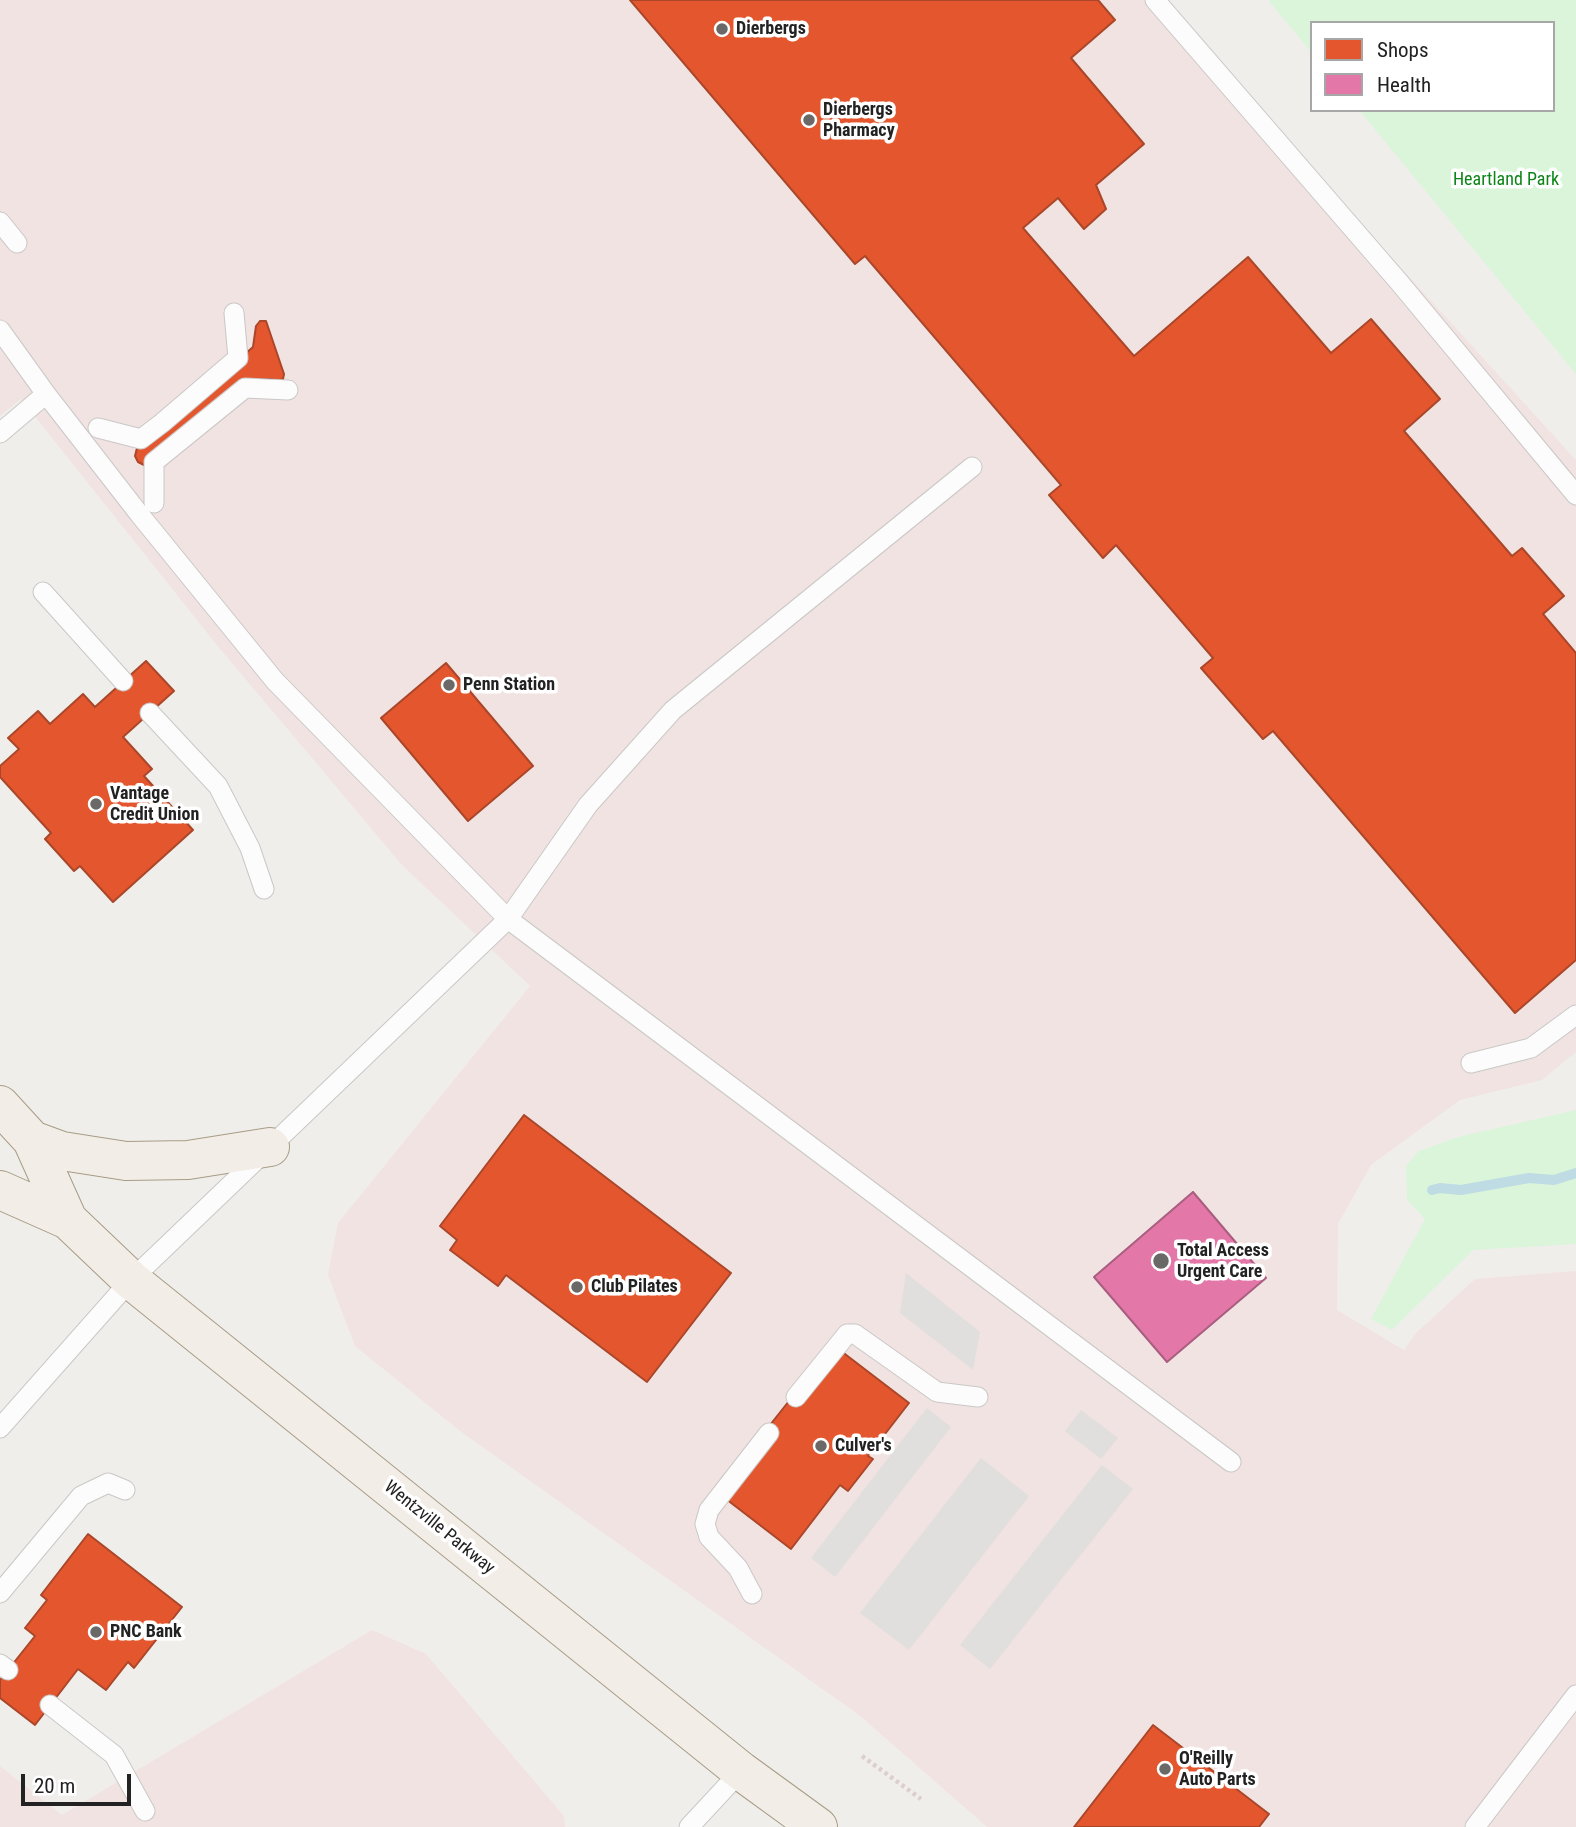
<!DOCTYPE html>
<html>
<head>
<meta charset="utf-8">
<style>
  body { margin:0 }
  #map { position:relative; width:1576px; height:1827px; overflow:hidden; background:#f0eeeb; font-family:"Roboto Condensed",sans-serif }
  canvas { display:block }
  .legend { position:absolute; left:1310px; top:21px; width:245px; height:91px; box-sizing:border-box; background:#fff; border:2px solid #a7a7a7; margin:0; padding:9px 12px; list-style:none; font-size:21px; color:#222 }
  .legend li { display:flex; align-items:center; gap:14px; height:35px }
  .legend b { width:35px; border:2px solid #a7a7a7 }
  .scale { position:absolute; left:21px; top:1774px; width:110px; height:32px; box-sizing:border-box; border:4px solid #222; border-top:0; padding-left:9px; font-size:21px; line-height:24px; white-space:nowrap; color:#222; -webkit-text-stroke:5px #fff; paint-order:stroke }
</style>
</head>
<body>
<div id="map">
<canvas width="1576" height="1827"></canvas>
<ul class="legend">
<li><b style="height:19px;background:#e4572e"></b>Shops</li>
<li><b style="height:19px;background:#e377a8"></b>Health</li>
</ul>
<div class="scale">20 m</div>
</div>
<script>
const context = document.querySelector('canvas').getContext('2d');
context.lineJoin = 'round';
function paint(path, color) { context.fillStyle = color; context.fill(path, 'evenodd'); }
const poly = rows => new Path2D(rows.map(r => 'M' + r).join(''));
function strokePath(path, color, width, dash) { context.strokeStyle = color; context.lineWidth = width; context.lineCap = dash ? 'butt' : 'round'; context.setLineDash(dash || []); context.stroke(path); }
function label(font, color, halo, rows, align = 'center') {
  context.font = font + ' "Roboto Condensed",sans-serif'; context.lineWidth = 7; context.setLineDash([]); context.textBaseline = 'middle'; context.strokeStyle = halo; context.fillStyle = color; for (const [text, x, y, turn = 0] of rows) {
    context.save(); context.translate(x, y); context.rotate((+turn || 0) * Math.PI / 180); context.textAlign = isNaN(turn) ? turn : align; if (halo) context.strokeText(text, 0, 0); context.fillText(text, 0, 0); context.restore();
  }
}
const commercial = poly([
  [0,0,1157,0,1576,460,1576,1052,1542,1080,1460,1100,1371,1165,1338,1224,1337,1310,1404,1350,1416,1333,1475,1279,1576,1271,1576,1827,987,1827,859,1715,460,1431,355,1346,328,1275,338,1223,530,986,402,865,216,644,21,399,0,416],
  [372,1630,426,1654,564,1816,565,1827,0,1827,0,1766,62,1815]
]);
const park = poly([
  [1268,0,1576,0,1576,374,1359,110,1553,110,1553,23,1312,23,1312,53],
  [1576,1110,1576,1244,1473,1250,1392,1330,1371,1319,1425,1219,1407,1200,1406,1166,1419,1151,1458,1137]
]);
const parking = poly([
  [906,1273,980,1332,973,1370,900,1313],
  [927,1408,951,1427,835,1577,811,1558],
  [1081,1410,1118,1438,1101,1459,1065,1431],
  [981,1458,1029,1496,909,1650,860,1613],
  [1102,1465,1133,1489,990,1669,960,1645]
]);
const shops = poly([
  [630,0,1098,0,1115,20,1071,58,1144,144,1096,185,1106,209,1084,229,1058,198,1023,228,1134,356,1248,257,1331,353,1371,319,1440,399,1404,431,1512,556,1522,548,1564,596,1543,614,1576,653,1576,960,1515,1013,1273,731,1263,739,1201,668,1213,658,1116,545,1103,558,1049,495,1061,485,865,256,855,264,630,0],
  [260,321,266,321,284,374,283,379,278,381,271,379,250,379,151,463,144,465,138,462,135,456,137,448,253,347,256,326,260,321],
  [146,661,174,691,123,737,152,769,144,776,193,830,113,902,80,866,74,871,45,839,51,833,0,777,0,766,19,749,8,738,38,711,50,724,83,694,95,707,146,661],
  [446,663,533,766,468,821,381,718,446,663],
  [524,1115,731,1273,647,1382,506,1275,498,1286,450,1250,457,1240,440,1226,524,1115],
  [841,1351,909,1403,868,1456,873,1459,848,1491,840,1485,791,1549,726,1499,766,1430,793,1396,841,1351],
  [88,1534,182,1607,134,1668,128,1662,106,1690,78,1669,35,1725,0,1698,0,1680,35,1636,25,1628,47,1600,41,1595,88,1534],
  [1153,1725,1269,1814,1259,1827,1074,1827,1153,1725]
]);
const health = poly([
  [1193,1192,1266,1278,1167,1362,1094,1277,1193,1192]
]);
const stream = poly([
  [1432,1190,1440,1188,1461,1190,1529,1178,1554,1180,1576,1173]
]);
const path = poly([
  [862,1756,921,1799]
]);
const lane = poly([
  [1155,0,1399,282,1576,495],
  [0,222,17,243],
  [0,330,46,394,140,515,275,681,508,919,1231,1462],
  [98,428,141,439,162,423,238,358,234,313],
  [0,433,46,394],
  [154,503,154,462,245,388,288,390],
  [43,592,123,681],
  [150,713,218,786,250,848,264,889],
  [1471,1063,1531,1048,1576,1015],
  [796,1397,847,1334,855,1334,937,1392,978,1397],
  [0,1428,131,1280,508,919,588,805,673,710,972,467],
  [0,1593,81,1496,108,1483,125,1490],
  [752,1594,738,1568,709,1537,705,1524,709,1510,769,1433],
  [0,1664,8,1670],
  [50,1705,114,1755,145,1811],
  [689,1827,741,1771],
  [1475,1827,1576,1695]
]);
const primary = poly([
  [0,1105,32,1140,68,1220],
  [32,1140,62,1151,126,1161,188,1160,270,1147],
  [0,1190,68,1220,131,1280,741,1771,818,1827]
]);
const markers = [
  [722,29,7,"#6a6968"],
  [809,120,7,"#6a6968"],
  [449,685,7,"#6a6968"],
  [96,804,7,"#6a6968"],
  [1161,1261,9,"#6a6968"],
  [577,1287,7,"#6a6968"],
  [821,1446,7,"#6a6968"],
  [96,1632,7,"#6a6968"],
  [1165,1769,7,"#6a6968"]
];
const poiNames = [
  ["Dierbergs",736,29],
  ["Dierbergs",823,110],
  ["Pharmacy",823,131],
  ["Penn Station",463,685],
  ["Vantage",110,794],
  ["Credit Union",110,815],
  ["Total Access",1177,1251],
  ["Urgent Care",1177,1272],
  ["Club Pilates",591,1287],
  ["Culver's",835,1446],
  ["PNC Bank",110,1632],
  ["O'Reilly",1179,1759],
  ["Auto Parts",1179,1780]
];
const parkNames = [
  ["Heartland Park",1506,180]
];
const streetNames = [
  ["Wentzville Parkway",439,1528,39]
];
paint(commercial, '#f1e3e1');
paint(park, '#daf5da');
paint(parking, '#e0dfde');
paint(shops, '#e4572e');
strokePath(shops, '#aa472a', 2);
paint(health, '#e377a8');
strokePath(health, '#a95e80', 2);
strokePath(stream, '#bfdbe3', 10);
strokePath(lane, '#c9c8c7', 21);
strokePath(primary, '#a79c86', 40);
strokePath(path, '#dccecd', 4.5, [3.5, 3.5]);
strokePath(lane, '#fdfcfc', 19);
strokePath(primary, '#f3ede7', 38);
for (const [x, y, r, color] of markers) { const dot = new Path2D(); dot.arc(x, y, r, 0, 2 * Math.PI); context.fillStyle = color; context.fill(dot); strokePath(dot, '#fff', 2.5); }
label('bold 18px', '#222', '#fff', poiNames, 'left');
label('18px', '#0c8416', '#fff', parkNames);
label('18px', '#222', '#fff', streetNames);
</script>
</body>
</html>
